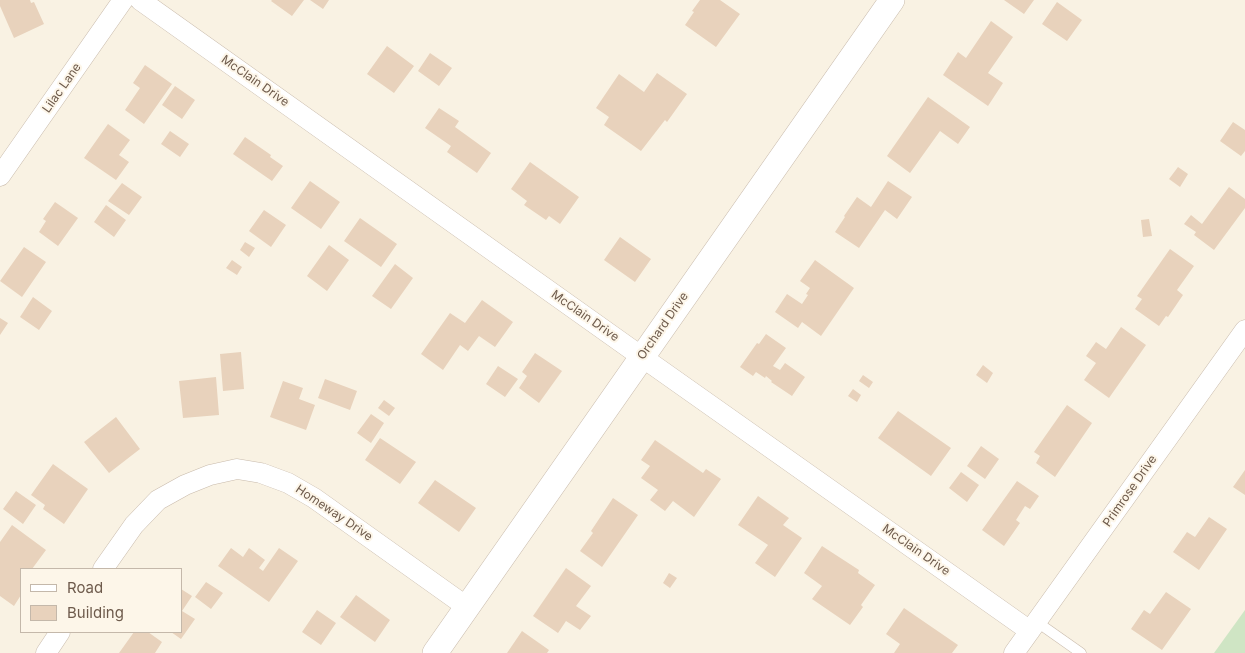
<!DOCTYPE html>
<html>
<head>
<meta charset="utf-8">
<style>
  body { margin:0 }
  #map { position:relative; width:1245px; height:653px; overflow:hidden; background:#f9f2e3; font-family:Inter,sans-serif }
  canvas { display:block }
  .legend { position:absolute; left:20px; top:568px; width:162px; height:65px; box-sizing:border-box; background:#fdf6e9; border:1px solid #c4b8aa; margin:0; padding:6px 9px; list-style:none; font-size:15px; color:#6e5b4c }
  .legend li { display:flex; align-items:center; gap:10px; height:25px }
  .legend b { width:25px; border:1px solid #c4b8aa }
</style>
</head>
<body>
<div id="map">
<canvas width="1245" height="653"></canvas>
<ul class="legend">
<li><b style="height:6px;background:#fff"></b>Road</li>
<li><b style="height:14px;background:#e8d2bc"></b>Building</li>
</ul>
</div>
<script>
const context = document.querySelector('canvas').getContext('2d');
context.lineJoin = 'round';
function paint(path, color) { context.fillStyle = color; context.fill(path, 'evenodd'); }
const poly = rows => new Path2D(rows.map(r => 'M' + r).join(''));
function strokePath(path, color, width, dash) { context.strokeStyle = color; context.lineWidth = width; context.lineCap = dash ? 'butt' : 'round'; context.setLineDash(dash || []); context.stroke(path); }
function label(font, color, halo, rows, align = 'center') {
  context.font = font + ' Inter,sans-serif'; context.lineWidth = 4; context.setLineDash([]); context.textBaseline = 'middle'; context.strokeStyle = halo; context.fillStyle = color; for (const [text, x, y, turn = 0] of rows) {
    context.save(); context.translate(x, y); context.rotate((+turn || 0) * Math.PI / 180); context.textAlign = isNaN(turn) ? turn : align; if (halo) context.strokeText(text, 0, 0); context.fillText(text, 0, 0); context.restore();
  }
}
const green = poly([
  [1245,610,1245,653,1214,653]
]);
const building = poly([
  [0,0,30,0,31,3,34,2,44,24,14,38,0,6],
  [272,0,304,0,292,16,271,1],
  [310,0,329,0,323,9],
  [700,0,720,0,740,14,716,47,685,25,694,12,692,11],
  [1004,0,1034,0,1024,14],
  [1057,2,1082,20,1067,41,1042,24],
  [991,21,1013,37,988,73,1003,83,988,106,943,75,958,52,966,58],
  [387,46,414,66,394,93,367,74],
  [430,53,452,68,439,86,418,71],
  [145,65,172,84,144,124,125,110,140,88,133,83],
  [657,73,687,94,667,122,665,120,641,151,604,125,609,117,596,108,619,74,644,92],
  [175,86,195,100,182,119,162,105],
  [928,97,970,127,958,144,940,131,910,173,887,156],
  [439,108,459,121,455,127,491,153,477,173,447,152,451,146,425,128],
  [1233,122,1245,130,1245,151,1241,156,1220,141],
  [108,124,130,140,119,155,129,162,116,180,84,158],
  [170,131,189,144,180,157,161,144],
  [245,137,271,155,270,157,283,166,272,181,233,154],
  [530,162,579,197,560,224,549,216,546,220,524,205,527,201,511,189],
  [1178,167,1188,174,1180,187,1169,179],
  [310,181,340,202,321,229,291,208],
  [888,181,912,197,897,219,885,210,859,248,835,232,845,217,844,216,857,197,871,207],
  [122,183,142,197,129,215,108,201],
  [1229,187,1245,199,1245,208,1214,250,1194,235,1196,232,1184,224,1191,215,1202,224],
  [55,202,78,218,58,246,39,232,46,221,43,219],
  [106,205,126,220,114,237,94,222],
  [264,210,286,225,271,247,249,231],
  [360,218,397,244,381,267,344,241],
  [1149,219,1152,236,1143,237,1141,220],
  [620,237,651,259,635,282,604,260],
  [245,242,255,248,249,257,240,250],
  [329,245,349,260,327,291,307,276],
  [24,247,46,262,22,297,0,281],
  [1170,249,1194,266,1177,290,1183,295,1168,317,1166,316,1159,326,1135,309,1142,299,1137,296],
  [232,260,242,267,237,275,226,268],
  [815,260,854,288,821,336,802,322,798,328,775,312,787,294,802,304,808,295,806,294,810,288,800,281],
  [395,264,413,278,391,309,372,296],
  [33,297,52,311,39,330,20,317],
  [482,300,513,322,495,347,479,336,468,351,460,345,443,370,421,354,450,313,465,323],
  [0,318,8,323,0,335],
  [1121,327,1146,345,1109,398,1084,380,1096,363,1086,356,1096,342,1106,349],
  [766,334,786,348,773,366,780,370,785,363,805,377,792,396,771,382,772,381,766,376,765,378,756,372,753,376,740,367,757,343,759,344],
  [241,352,244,389,223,391,220,354],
  [535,353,562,371,539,403,519,388,527,376,522,372],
  [983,365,993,373,987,383,976,375],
  [498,366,518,379,505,397,486,384],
  [863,375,873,382,869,388,859,381],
  [216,377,219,415,183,418,179,381],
  [325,379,357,391,350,410,318,398],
  [283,381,303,388,299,399,315,405,306,430,270,417],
  [853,389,861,395,857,402,848,396],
  [384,400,395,408,389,416,378,408],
  [1067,405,1092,423,1055,477,1036,463,1040,456,1034,452],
  [898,411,951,448,931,476,878,438],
  [371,414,384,423,371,443,357,433],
  [116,417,140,449,109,473,84,442],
  [380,438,416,462,400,484,365,460],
  [655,440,703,473,706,469,721,479,694,517,673,501,665,511,650,500,658,490,641,478,650,466,641,460],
  [981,446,999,459,985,479,967,466],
  [53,464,88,489,64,524,43,509,45,505,31,495],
  [1245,470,1245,495,1233,487],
  [961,472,979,485,967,502,949,488],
  [435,480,476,508,459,532,418,503],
  [1017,481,1039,496,1030,509,1025,506,1016,520,1020,523,1004,546,982,530],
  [16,491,36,505,23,524,3,509],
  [758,496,789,518,783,525,802,538,775,577,755,563,768,545,738,525],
  [613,498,638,515,602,567,580,551,593,533,591,531],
  [1209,517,1227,529,1199,570,1173,552,1187,532,1195,537],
  [12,525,46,550,32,569,21,569,21,595,14,606,0,596,0,542],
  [822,546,859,570,858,573,875,585,861,605,863,607,850,625,812,599,822,586,804,573],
  [231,548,243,557,249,548,265,560,259,568,263,571,279,548,298,561,269,602,218,566],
  [566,568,591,586,576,606,591,616,580,630,566,621,558,633,533,616],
  [669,573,677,578,670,588,663,583],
  [206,582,223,593,211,609,195,597],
  [181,589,192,596,182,611,195,619,181,639,171,632,181,632],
  [1166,592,1191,609,1162,650,1131,629,1144,610,1150,614],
  [356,595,390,620,375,642,340,617],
  [904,608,958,645,952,653,894,653,900,644,886,634],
  [317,610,336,623,321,645,302,632],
  [522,631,549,650,547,653,507,653],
  [134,632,148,632,162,642,155,653,119,653]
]);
const service = poly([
  [1037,622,1081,653]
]);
const minor = poly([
  [140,0,642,357,1030,631],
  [0,176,123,0],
  [103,569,134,525,158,500,185,485,210,475,237,469,261,473,288,483,314,498,467,607],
  [46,653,60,632],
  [1014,653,1245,330]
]);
const tertiary = poly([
  [435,653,892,0]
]);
const streetNames = [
  ["McClain Drive",255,81,35],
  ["Lilac Lane",62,88,-55],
  ["McClain Drive",585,316,35],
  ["Orchard Drive",663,326,-55],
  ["Primrose Drive",1130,491,-55],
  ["Homeway Drive",334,513,34],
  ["McClain Drive",916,550,35]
];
paint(green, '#cfe5c4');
paint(building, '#e8d2bc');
strokePath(service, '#c8baab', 11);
strokePath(minor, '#c8baab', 21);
strokePath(tertiary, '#c8baab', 26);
strokePath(service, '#fff', 10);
strokePath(minor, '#fff', 20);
strokePath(tertiary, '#fff', 25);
label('12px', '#6e5b4c', '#fdf6e9', streetNames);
</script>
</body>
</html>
